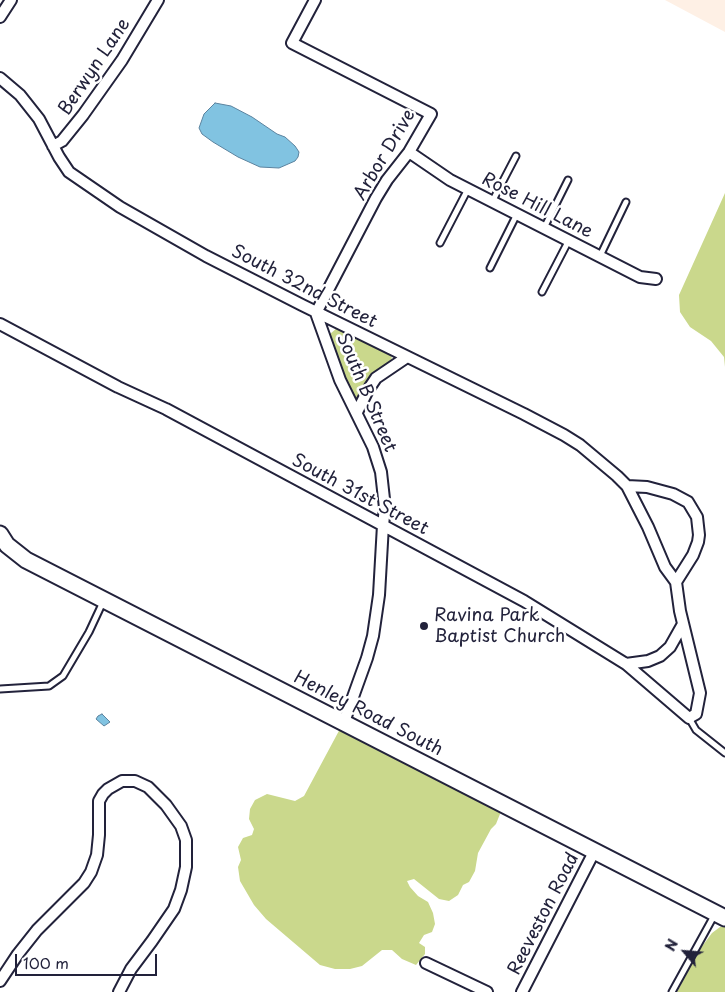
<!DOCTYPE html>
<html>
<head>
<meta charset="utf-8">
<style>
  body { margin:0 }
  #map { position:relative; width:725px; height:992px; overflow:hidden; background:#fff; font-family:"Playpen Sans",sans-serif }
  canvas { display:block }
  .north { position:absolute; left:660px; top:927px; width:50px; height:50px; -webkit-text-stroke:4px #fff; paint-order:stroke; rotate:297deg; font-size:14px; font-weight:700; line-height:20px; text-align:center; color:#22223b }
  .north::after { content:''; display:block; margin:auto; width:18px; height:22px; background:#22223b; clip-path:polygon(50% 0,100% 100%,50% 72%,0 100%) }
  .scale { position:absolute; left:15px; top:954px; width:142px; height:22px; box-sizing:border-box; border:2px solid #22223b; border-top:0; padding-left:6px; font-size:15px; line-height:18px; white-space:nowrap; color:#22223b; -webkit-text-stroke:4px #fff; paint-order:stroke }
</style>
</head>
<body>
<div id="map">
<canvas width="725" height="992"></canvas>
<div class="north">N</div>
<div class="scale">100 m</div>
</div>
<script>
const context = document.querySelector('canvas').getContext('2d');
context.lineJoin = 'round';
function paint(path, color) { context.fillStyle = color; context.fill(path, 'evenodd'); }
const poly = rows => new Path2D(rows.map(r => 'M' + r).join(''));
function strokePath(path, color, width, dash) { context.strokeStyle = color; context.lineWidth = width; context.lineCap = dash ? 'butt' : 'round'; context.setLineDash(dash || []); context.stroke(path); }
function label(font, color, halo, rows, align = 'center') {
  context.font = font + ' "Playpen Sans",sans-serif'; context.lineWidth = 5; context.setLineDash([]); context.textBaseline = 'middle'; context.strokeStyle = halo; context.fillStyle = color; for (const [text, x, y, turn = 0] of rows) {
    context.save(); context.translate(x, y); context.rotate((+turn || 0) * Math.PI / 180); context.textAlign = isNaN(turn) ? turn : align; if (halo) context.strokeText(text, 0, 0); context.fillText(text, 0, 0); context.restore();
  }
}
const built = poly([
  [665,0,725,0,725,32]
]);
const green = poly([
  [725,193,725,367,724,357,711,341,690,327,680,312,679,295],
  [337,328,388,352,392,358,390,362,373,373,367,380,359,398,353,396,336,359,330,338,330,334],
  [341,727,499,809,500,814,496,824,491,829,478,853,475,871,469,882,463,885,458,895,449,901,439,899,414,879,407,881,410,887,418,896,428,902,433,913,435,924,432,932,424,935,419,943,425,947,425,954,416,965,402,959,392,950,382,950,362,966,350,969,335,969,320,965,266,919,254,905,240,881,238,867,241,860,238,847,243,838,252,835,254,829,249,819,250,809,255,800,267,794,295,801,304,796],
  [720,927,725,927,725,992,677,992,700,949,712,933]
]);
const water = poly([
  [215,103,231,106,252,117,277,134,285,137,295,146,299,152,298,157,295,161,279,168,260,167,238,157,213,142,202,134,199,128,204,114,215,103],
  [102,714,110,722,104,726,96,719,98,716,102,714]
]);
const lane = poly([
  [492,202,516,156],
  [544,228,568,180],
  [440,243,468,189],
  [600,256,626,202],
  [490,268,517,214],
  [542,292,569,240],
  [0,689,49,686,63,676,89,632,103,602],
  [689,718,696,730,725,753],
  [672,992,715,914]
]);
const street = poly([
  [315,0,292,43,431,114,409,152,387,180,376,198,316,313,340,380,373,447,381,472,385,508,383,525,379,595,373,636,367,658,344,722],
  [0,17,11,0],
  [0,78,20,95,39,119,59,157,69,172,120,207,206,256,302,305,524,414,564,435,580,445,617,476,627,486,648,527,665,567,676,582,680,611,700,693,696,714,689,718,626,664,524,601,166,409,118,387,0,324],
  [53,146,62,141,83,115,122,60,158,0],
  [409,152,450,180,640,277,656,279],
  [357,412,368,390,376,378,407,357],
  [627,486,647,487,673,494,688,502,697,517,699,535,698,542,693,555,676,582],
  [626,664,648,661,660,656,670,647,683,624],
  [426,963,487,992],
  [0,981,18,954,37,930,84,883,91,872,97,855,99,835,99,801,103,794,108,789,122,781,135,781,148,787,166,805,181,826,186,840,186,867,181,890,174,909,152,941,131,969,119,992],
  [522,992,594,852]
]);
const secondary = poly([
  [0,534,7,545,26,560,725,918]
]);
const markers = [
  [424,626,5,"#22223b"]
];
const streetNames = [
  ["Berwyn Lane",95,67,-56],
  ["Arbor Drive",385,155,-59],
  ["Rose Hill Lane",537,206,27],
  ["South 32nd Street",304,287,27],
  ["South B Street",366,393,67],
  ["South 31st Street",360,495,28],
  ["Henley Road South",368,714,27],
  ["Reeveston Road",544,914,-63]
];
const poiNames = [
  ["Ravina Park",434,616],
  ["Baptist Church",434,637]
];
paint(built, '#fef0e5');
paint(green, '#cad88c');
paint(water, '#81c3e1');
strokePath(water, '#5b839f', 1);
strokePath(lane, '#22223b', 9);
strokePath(street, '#22223b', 14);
strokePath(secondary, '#22223b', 19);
strokePath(lane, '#fff', 5);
strokePath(street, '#fff', 10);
strokePath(secondary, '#fff', 15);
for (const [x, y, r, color] of markers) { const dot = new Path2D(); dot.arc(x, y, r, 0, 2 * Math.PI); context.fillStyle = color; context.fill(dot); strokePath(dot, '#fff', 2); }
label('18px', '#22223b', '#fff', streetNames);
label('18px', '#22223b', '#fff', poiNames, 'left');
</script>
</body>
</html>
